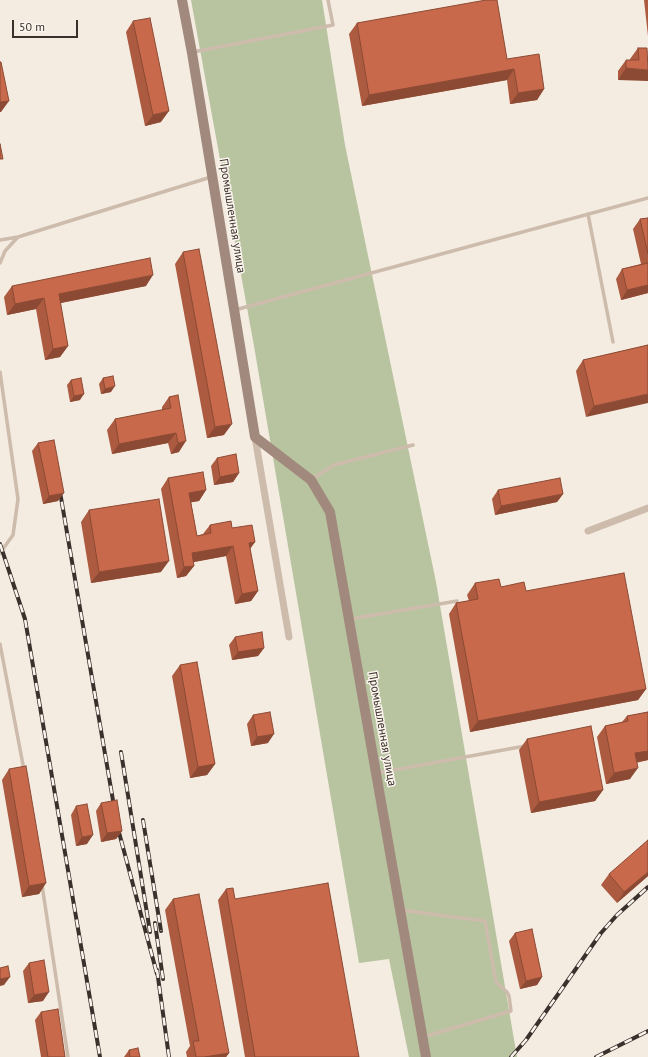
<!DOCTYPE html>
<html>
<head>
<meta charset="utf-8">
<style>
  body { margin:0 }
  #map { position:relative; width:648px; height:1057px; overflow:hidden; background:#f4ebe1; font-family:"PT Sans",sans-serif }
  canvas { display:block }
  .scale { position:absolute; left:12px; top:20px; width:66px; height:18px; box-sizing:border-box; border:2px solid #3b302b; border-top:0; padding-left:5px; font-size:12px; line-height:14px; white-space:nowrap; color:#3b302b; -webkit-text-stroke:3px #fbf5ee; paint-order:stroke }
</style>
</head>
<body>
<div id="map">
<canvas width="648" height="1057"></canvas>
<div class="scale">50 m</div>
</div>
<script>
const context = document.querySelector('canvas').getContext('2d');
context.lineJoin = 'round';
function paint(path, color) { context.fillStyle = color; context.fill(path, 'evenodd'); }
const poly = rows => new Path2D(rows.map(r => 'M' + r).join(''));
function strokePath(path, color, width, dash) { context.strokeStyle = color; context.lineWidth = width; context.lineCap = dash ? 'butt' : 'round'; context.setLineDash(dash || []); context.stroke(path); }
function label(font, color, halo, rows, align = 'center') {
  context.font = font + ' "PT Sans",sans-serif'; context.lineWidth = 3; context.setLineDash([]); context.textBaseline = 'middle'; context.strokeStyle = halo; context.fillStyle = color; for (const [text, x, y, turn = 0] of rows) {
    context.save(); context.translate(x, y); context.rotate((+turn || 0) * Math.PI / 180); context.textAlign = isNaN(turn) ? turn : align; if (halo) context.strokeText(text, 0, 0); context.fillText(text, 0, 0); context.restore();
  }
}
const green = poly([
  [191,0,322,0,345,145,436,582,517,1057,409,1057,389,959,359,963,254,346]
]);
const lane = poly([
  [193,52,333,25,328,0],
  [588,214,613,342],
  [0,240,18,237,211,177],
  [0,263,5,251,18,237],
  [235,310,648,198],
  [0,372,18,499,13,535,0,553],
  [312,479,334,465,413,445],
  [350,619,457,601],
  [0,644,24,770],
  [378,773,525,746],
  [42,885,68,1057],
  [401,910,485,921,496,982,507,992,509,996,511,1011,423,1037]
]);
const street = poly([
  [255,437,289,637],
  [588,531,648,508]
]);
const secondary = poly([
  [182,0,192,53,255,437,311,480,330,512,426,1057]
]);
const rail = poly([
  [59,486,115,812],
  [0,544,25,619,100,1057],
  [121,752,150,932],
  [143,820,161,931],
  [117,825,157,974],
  [155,923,163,979],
  [157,970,169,1057],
  [511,1057,526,1040,601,933,617,915,648,887],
  [596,1057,648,1031]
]);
const wall = poly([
  [644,0,648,0,648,36],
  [133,21,161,122,145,126,126,32],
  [357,23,507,59,544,89,537,100,510,104,507,80,362,106,349,34],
  [638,48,648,52,618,80,618,71,626,60,630,60,630,59],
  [648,218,648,294,648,293,621,300,616,279,622,269,641,264,633,229,640,219],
  [183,252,224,435,207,438,175,264],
  [12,286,146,286,60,303,68,346,60,357,45,360,36,309,7,315,4,297],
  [648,345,586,417,576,371,583,360],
  [103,378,111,392,101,394,99,384],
  [71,380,80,400,70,402,67,385],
  [178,395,179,452,171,454,168,443,112,454,107,430,115,419,162,410,162,407,169,397],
  [38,443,58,501,43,504,32,451],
  [217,458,239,473,233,482,214,485,211,466],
  [168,478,206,490,199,501,191,502,197,536,203,534,210,525,232,528,255,542,250,548,258,591,251,601,235,604,226,556,193,562,194,566,186,576,177,578,161,489],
  [498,490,563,494,557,502,495,515,492,499],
  [89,510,161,572,91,583,81,522],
  [475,583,501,587,526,591,646,689,638,700,470,732,449,614,456,603,469,601,467,595],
  [235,637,264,648,258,656,232,660,229,645],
  [180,665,215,764,207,775,190,778,172,676],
  [648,712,648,760,636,763,630,779,606,784,597,737,605,726,622,722,627,716],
  [253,715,268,743,251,746,247,724],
  [527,739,603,790,595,801,531,813,519,750],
  [9,769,46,883,39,894,22,897,2,780],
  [101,803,122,831,116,839,101,842,96,811],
  [76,806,87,844,76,846,71,815],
  [609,874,648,876,617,903,601,885],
  [226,889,235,899,359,1057,245,1057,218,900],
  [173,899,229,1053,226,1057,187,1057,186,1052,190,1046,165,910],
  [515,933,542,977,537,985,520,989,509,941],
  [29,963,43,1001,28,1003,23,971],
  [41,1012,65,1057,41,1057,35,1020],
  [129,1050,140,1057,124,1057]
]);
const shadedWall = poly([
  [626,68,648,70,648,81,618,80],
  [514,69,507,80,362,106,369,95],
  [544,89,537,100,510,104,518,93],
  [9,101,1,112,0,112,0,102],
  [169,111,161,122,145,126,153,115],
  [153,275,146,286,51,305,59,294],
  [648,285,648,293,621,300,627,290],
  [44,298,36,309,7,315,15,304],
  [68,346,60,357,45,360,53,349],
  [115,386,111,392,101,394,105,389],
  [84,394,80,400,70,402,74,396],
  [648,394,648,403,586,417,594,406],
  [232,424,224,435,207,438,215,427],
  [176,433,168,443,112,454,119,444],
  [186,441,179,452,171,454,178,443],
  [239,473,233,482,214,485,220,477],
  [206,490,199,501,182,504,189,493],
  [64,493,58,501,43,504,49,496],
  [563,494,557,502,495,515,501,506],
  [255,542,248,552,249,543],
  [233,546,226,556,184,564,192,553],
  [169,561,161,572,91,583,99,572],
  [194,566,186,576,177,578,184,567],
  [258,591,251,601,235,604,242,594],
  [264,648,258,656,232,660,238,652],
  [646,689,638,700,470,732,478,721],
  [274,734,268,743,251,746,257,737],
  [648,751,648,760,627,764,635,753],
  [215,764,207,775,190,778,198,767],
  [638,768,630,779,606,784,614,773],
  [603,790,595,801,531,813,539,802],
  [122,831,116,839,101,842,107,833],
  [93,835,87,844,76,846,82,837],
  [648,872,648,876,617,903,624,892],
  [46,883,39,894,22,897,29,886],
  [10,977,4,985,0,986,0,979],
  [542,977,537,985,520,989,526,981],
  [49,992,43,1001,28,1003,34,995],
  [229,1053,226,1057,204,1057]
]);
const building = poly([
  [486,0,497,0,507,59,539,54,544,89,518,93,514,69,369,95,357,23,486,0],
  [150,18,169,111,153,115,133,21,150,18],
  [638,48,647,48,648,70,626,68,626,60,639,60,638,48],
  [0,62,1,62,9,101,0,102,0,62],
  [0,144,3,159,0,159,0,144],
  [648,218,648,254,640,219,648,218],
  [199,249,232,424,215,427,183,252,199,249],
  [150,258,153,275,59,294,68,346,53,349,44,298,15,304,12,286,150,258],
  [648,263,648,285,627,290,622,269,648,263],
  [648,345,648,394,594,406,583,360,648,345],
  [113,376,115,386,105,389,103,378,113,376],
  [81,378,84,394,74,396,71,380,81,378],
  [178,395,186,441,178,443,176,433,119,444,115,419,171,408,169,397,178,395],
  [54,440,64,493,49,496,38,443,54,440],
  [236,454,239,473,220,477,217,458,236,454],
  [203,472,206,490,189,493,197,536,211,533,210,525,231,521,232,528,252,525,255,542,249,543,258,591,242,594,233,546,192,553,194,566,184,567,168,478,203,472],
  [560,478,563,494,501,506,498,490,560,478],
  [159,499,169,561,99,572,89,510,159,499],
  [624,573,646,689,478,721,456,603,478,599,475,583,499,579,501,587,524,582,526,591,624,573],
  [262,632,264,648,238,652,235,637,262,632],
  [197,662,215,764,198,767,180,665,197,662],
  [270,712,274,734,257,737,253,715,270,712],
  [648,712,648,751,635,753,638,768,614,773,605,726,628,721,627,716,648,712],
  [591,726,603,790,539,802,527,739,591,726],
  [26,766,46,883,29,886,9,769,26,766],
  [117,800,122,831,107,833,101,803,117,800],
  [87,804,93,835,82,837,76,806,87,804],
  [648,840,648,872,624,892,609,874,648,840],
  [328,883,359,1057,255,1057,226,889,233,888,235,899,328,883],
  [199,894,229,1053,204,1057,196,1057,193,1041,199,1041,173,899,199,894],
  [532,929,542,977,526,981,515,933,532,929],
  [44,960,49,992,34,995,29,963,44,960],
  [8,966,10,977,0,979,0,968,8,966],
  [58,1009,65,1057,48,1057,41,1012,58,1009],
  [138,1048,140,1057,130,1057,129,1050,138,1048]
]);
const streetNames = [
  ["Промышленная улица",232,216,81],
  ["Промышленная улица",382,729,80]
];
paint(green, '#b8c4a0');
strokePath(lane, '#cdbbac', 3.5);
strokePath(street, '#cdbbac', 7);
strokePath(secondary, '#a18a7d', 10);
strokePath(rail, '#3b302b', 4);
strokePath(rail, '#fbf5ee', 2.5, [8]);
paint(wall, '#ac5a40');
paint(shadedWall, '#8c4a34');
paint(building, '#c8694b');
strokePath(building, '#8c4a34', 1);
label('12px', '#3b302b', '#fbf5ee', streetNames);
</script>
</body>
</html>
